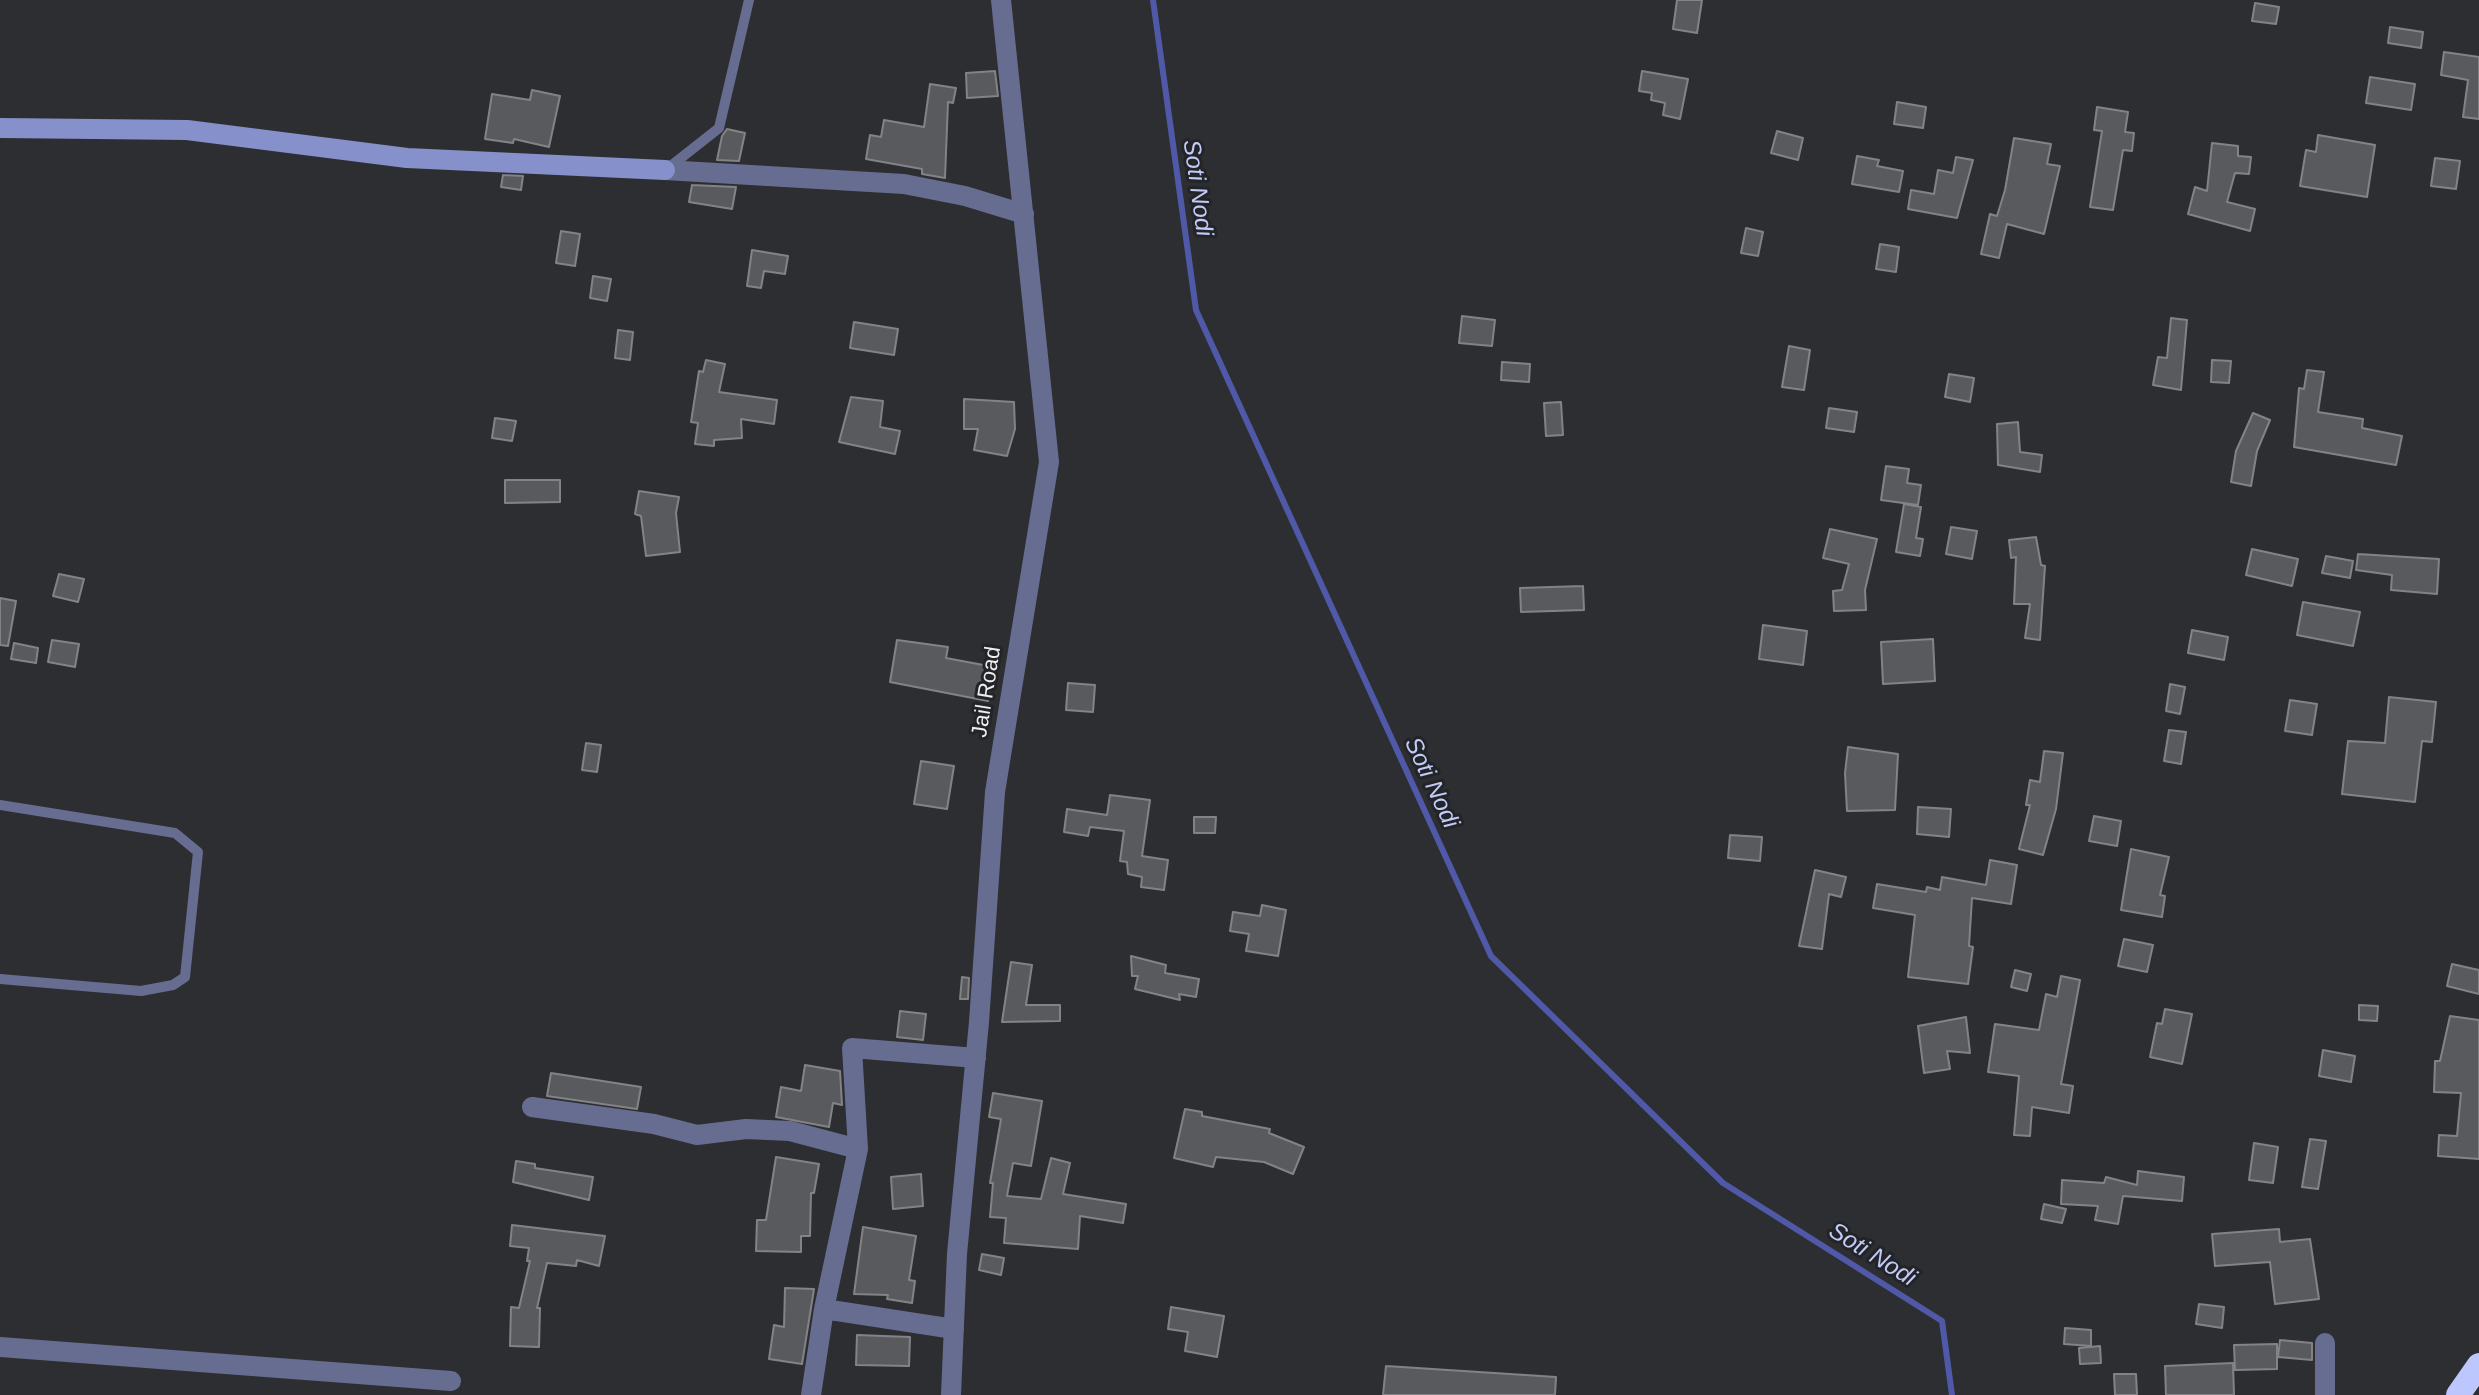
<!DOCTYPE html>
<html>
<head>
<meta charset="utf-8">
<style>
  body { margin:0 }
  canvas { display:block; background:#2d2e31 }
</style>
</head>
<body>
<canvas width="2479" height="1395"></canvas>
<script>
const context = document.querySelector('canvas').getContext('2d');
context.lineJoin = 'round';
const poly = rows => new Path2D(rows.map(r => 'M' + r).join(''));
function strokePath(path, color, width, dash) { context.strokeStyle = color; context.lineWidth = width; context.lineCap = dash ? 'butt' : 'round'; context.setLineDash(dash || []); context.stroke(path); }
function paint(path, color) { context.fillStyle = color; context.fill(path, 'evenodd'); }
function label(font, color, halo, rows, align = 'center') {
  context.font = font + ' Helvetica,sans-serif'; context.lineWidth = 6; context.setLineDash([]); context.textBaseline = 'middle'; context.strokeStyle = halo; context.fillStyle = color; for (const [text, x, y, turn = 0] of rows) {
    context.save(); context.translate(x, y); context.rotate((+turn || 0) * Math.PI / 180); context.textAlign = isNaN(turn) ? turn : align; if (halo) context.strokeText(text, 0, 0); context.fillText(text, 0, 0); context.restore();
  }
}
const stream = poly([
  [1153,0,1196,310,1491,956,1723,1183,1942,1321,1952,1395]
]);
const building = poly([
  [1677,0,1702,0,1697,33,1673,29,1677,0],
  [2255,3,2279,7,2276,24,2252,21,2255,3],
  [2390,27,2423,32,2421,48,2388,43,2390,27],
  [2444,52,2479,57,2479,119,2463,117,2468,80,2441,75,2444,52],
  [995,71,998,96,967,98,966,73,995,71],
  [1642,71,1688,79,1680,119,1663,115,1665,103,1651,100,1652,93,1639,91,1642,71],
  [2370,77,2415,84,2411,110,2366,103,2370,77],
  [930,84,956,88,953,103,948,102,945,178,922,174,922,169,866,159,870,135,881,137,884,120,924,127,930,84],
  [532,90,560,96,549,147,514,139,513,143,485,139,492,94,530,100,532,90],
  [1897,102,1926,107,1923,128,1894,124,1897,102],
  [2097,107,2128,112,2125,132,2134,133,2132,151,2123,150,2113,210,2090,207,2102,131,2094,130,2097,107],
  [727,129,745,133,739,161,717,160,722,136,727,129],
  [1777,131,1803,138,1798,160,1771,153,1777,131],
  [2318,135,2375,145,2367,197,2300,186,2306,150,2316,152,2318,135],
  [2014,138,2051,144,2047,164,2060,166,2044,234,2007,224,1999,258,1981,254,1990,214,1997,216,2005,190,2014,138],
  [2212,143,2238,146,2238,156,2251,157,2249,174,2235,173,2227,202,2255,209,2250,231,2188,214,2195,187,2207,191,2212,143],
  [1857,156,1879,160,1877,166,1903,171,1899,192,1852,184,1857,156],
  [1956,157,1973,160,1957,218,1908,209,1911,190,1934,194,1938,170,1953,173,1956,157],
  [2435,158,2460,161,2456,189,2431,186,2435,158],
  [503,175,523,176,521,190,501,187,503,175],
  [692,185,736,187,732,209,689,202,692,185],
  [1746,228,1763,232,1758,256,1741,253,1746,228],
  [561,231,580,234,575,266,556,263,561,231],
  [1880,244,1899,247,1896,272,1876,269,1880,244],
  [752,250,788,256,785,274,764,271,761,288,747,286,752,250],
  [593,276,611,279,607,301,590,298,593,276],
  [1462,316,1495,320,1492,346,1459,343,1462,316],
  [2171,318,2187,320,2181,390,2153,385,2158,357,2167,358,2171,318],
  [854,322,898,329,894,355,850,348,854,322],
  [618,330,633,332,630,360,615,358,618,330],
  [1789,346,1810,350,1804,390,1782,387,1789,346],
  [706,360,725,364,719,392,777,400,774,424,741,419,742,438,714,440,714,446,695,444,698,423,691,422,699,371,703,372,706,360],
  [2212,360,2231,361,2229,383,2211,382,2212,360],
  [1502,362,1530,364,1529,382,1501,380,1502,362],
  [2307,370,2324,372,2318,412,2363,419,2362,428,2402,436,2396,465,2294,447,2299,388,2304,389,2307,370],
  [1949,374,1974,378,1970,402,1945,397,1949,374],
  [851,397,883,401,880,427,900,431,895,454,839,442,851,397],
  [964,399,1014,402,1015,429,1007,456,974,450,978,429,964,429,964,399],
  [1561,402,1563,435,1546,436,1544,403,1561,402],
  [1829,408,1857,412,1854,432,1826,428,1829,408],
  [2253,413,2270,420,2257,451,2251,486,2231,482,2236,451,2253,413],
  [495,418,516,421,512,441,492,438,495,418],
  [2018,422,2020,452,2042,455,2040,472,1998,465,1997,424,2018,422],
  [1886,466,1909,469,1907,483,1921,485,1918,505,1881,500,1886,466],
  [505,480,560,480,560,502,505,503,505,480],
  [639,491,679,497,676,513,680,552,646,556,641,516,635,514,639,491],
  [1904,504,1921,507,1916,538,1923,539,1920,556,1896,552,1904,504],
  [1951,527,1977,531,1972,559,1946,554,1951,527],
  [1830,529,1877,539,1865,590,1866,610,1834,611,1833,591,1842,590,1849,564,1823,558,1830,529],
  [2036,537,2041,565,2045,566,2040,640,2025,638,2030,604,2014,604,2016,557,2011,558,2009,540,2036,537],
  [2252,549,2298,559,2292,586,2246,575,2252,549],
  [2358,554,2439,559,2437,594,2391,590,2392,575,2356,570,2358,554],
  [2326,556,2353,561,2350,578,2322,573,2326,556],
  [59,574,84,579,78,602,53,596,59,574],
  [1583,586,1584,610,1521,612,1520,588,1583,586],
  [0,598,16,601,8,646,0,645,0,598],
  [2303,602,2360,612,2353,646,2297,635,2303,602],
  [1763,625,1807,631,1803,665,1759,659,1763,625],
  [2192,630,2228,637,2224,660,2188,653,2192,630],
  [1933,639,1935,681,1883,684,1881,642,1933,639],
  [52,640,79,644,75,667,48,662,52,640],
  [897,640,948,647,946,658,994,667,988,701,890,682,897,640],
  [14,643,38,648,36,663,11,659,14,643],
  [1068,683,1095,685,1093,712,1066,710,1068,683],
  [2170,684,2185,687,2180,714,2166,711,2170,684],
  [2389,697,2436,702,2432,742,2422,741,2415,802,2342,794,2348,741,2385,743,2389,697],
  [2290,700,2317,704,2312,735,2285,731,2290,700],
  [2169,730,2186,732,2181,764,2164,761,2169,730],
  [586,743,601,745,597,772,582,770,586,743],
  [1848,747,1898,754,1895,810,1847,811,1845,773,1848,747],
  [2044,751,2063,753,2056,809,2043,855,2019,849,2030,805,2026,805,2030,780,2040,782,2044,751],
  [921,761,954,766,947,809,914,804,921,761],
  [1110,795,1150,800,1142,856,1168,860,1164,890,1141,887,1142,877,1128,874,1127,862,1120,861,1124,831,1090,827,1088,836,1064,832,1067,809,1107,815,1110,795],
  [1918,807,1951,809,1949,837,1917,834,1918,807],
  [2094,816,2121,821,2117,846,2089,841,2094,816],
  [1194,817,1216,817,1215,833,1194,833,1194,817],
  [1730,835,1762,837,1760,861,1728,858,1730,835],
  [2131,849,2169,857,2160,895,2165,896,2162,917,2121,910,2131,849],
  [1990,860,2017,865,2011,904,1972,898,1969,946,1973,947,1968,984,1908,977,1915,915,1873,908,1877,884,1926,892,1927,887,1940,890,1942,877,1986,885,1990,860],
  [1815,870,1846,877,1841,897,1829,894,1822,949,1799,946,1815,870],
  [1262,905,1286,910,1278,956,1246,951,1249,934,1230,931,1233,912,1260,916,1262,905],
  [2124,939,2153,945,2147,972,2118,966,2124,939],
  [1131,956,1166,965,1165,973,1199,979,1196,997,1179,994,1180,1000,1135,989,1138,976,1132,976,1131,956],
  [1011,962,1032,965,1026,1005,1060,1005,1060,1021,1002,1022,1011,962],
  [2452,964,2479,970,2479,994,2447,986,2452,964],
  [2015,970,2031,974,2027,991,2011,987,2015,970],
  [2061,976,2080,980,2061,1084,2073,1086,2069,1113,2032,1107,2030,1136,2014,1135,2019,1076,1988,1072,1995,1024,2039,1030,2046,994,2057,997,2061,976],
  [962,977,969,978,968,999,960,999,962,977],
  [2359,1005,2378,1006,2377,1021,2359,1020,2359,1005],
  [2165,1009,2192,1014,2182,1064,2150,1057,2157,1023,2162,1024,2165,1009],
  [900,1011,926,1014,923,1040,897,1037,900,1011],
  [2450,1016,2479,1020,2479,1159,2438,1156,2439,1135,2457,1136,2461,1093,2434,1092,2435,1061,2440,1061,2450,1016],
  [1966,1017,1970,1053,1947,1051,1950,1069,1924,1073,1918,1026,1966,1017],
  [2323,1050,2355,1056,2351,1082,2319,1076,2323,1050],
  [805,1065,840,1071,842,1105,833,1103,829,1127,776,1117,781,1087,801,1091,805,1065],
  [551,1073,641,1087,637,1109,547,1096,551,1073],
  [993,1093,1042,1101,1031,1166,1013,1163,1007,1196,1041,1199,1051,1158,1070,1163,1063,1194,1126,1204,1123,1223,1080,1216,1078,1249,1004,1243,1006,1218,990,1217,993,1183,990,1183,1001,1119,989,1117,993,1093],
  [1185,1109,1202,1112,1202,1116,1270,1129,1269,1133,1304,1147,1293,1174,1264,1162,1216,1157,1213,1167,1174,1158,1185,1109],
  [2310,1139,2326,1141,2318,1189,2302,1187,2310,1139],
  [2254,1143,2278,1147,2273,1183,2249,1180,2254,1143],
  [776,1157,819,1164,814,1193,811,1193,810,1236,801,1236,801,1252,756,1251,757,1220,766,1220,776,1157],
  [516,1161,535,1164,535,1168,593,1177,589,1200,513,1182,516,1161],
  [2138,1171,2184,1177,2182,1201,2123,1196,2118,1224,2095,1220,2098,1206,2061,1204,2062,1180,2104,1183,2106,1177,2137,1185,2138,1171],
  [921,1174,923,1206,893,1209,891,1177,921,1174],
  [2044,1204,2066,1209,2062,1223,2041,1219,2044,1204],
  [512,1225,605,1236,599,1266,577,1260,576,1266,547,1263,537,1308,540,1308,539,1347,510,1346,511,1307,519,1308,530,1261,527,1261,529,1248,510,1246,512,1225],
  [863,1227,916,1236,909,1280,915,1281,912,1303,887,1299,888,1295,854,1294,863,1227],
  [2279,1229,2280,1242,2310,1239,2319,1299,2275,1304,2270,1262,2215,1266,2212,1234,2279,1229],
  [982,1254,1004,1258,1001,1275,979,1270,982,1254],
  [785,1288,814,1289,802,1364,769,1359,774,1325,784,1327,785,1288],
  [2199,1304,2224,1307,2222,1328,2196,1324,2199,1304],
  [1171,1307,1224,1316,1217,1357,1185,1351,1188,1332,1168,1329,1171,1307],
  [2065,1328,2091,1330,2091,1346,2064,1344,2065,1328],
  [857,1335,910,1337,909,1366,856,1365,857,1335],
  [2280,1340,2312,1343,2312,1360,2278,1357,2280,1340],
  [2277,1344,2277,1369,2235,1370,2234,1345,2277,1344],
  [2100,1346,2101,1363,2080,1364,2079,1348,2100,1346],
  [2233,1363,2234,1395,2166,1395,2165,1366,2233,1363],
  [1386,1366,1556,1377,1555,1395,1383,1395,1386,1366],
  [2114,1374,2136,1374,2137,1395,2115,1395,2114,1374]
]);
const lane = poly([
  [667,169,719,128,749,0],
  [0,805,175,833,198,852,185,977,173,985,141,991,0,979]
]);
const street = poly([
  [665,170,904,184,965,196,1024,214],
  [532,1107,654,1124,697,1135,746,1129,790,1131,858,1149],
  [824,1309,954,1329],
  [0,1347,451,1381],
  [811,1395,824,1309,858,1149,852,1048,976,1058],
  [951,1395,957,1254,979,1022,995,792,1049,462,1001,0],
  [2325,1395,2325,1343]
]);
const secondary = poly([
  [0,128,187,130,407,158,665,170]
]);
const highway = poly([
  [2458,1395,2479,1365]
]);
const streetNames = [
  ["Jail Road",987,692,-81]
];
const waterNames = [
  ["Soti Nodi",1197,188,82],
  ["Soti Nodi",1431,783,65],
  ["Soti Nodi",1872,1255,32]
];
strokePath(stream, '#5058a8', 6);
paint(building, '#595a5e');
strokePath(building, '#828387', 2);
strokePath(lane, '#666d91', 10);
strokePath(street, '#666d91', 20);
strokePath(secondary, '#8690ca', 20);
strokePath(highway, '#bdc7fd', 24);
label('22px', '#edeef0', '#232427', streetNames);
label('italic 24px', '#c2cbf8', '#232427', waterNames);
</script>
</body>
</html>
